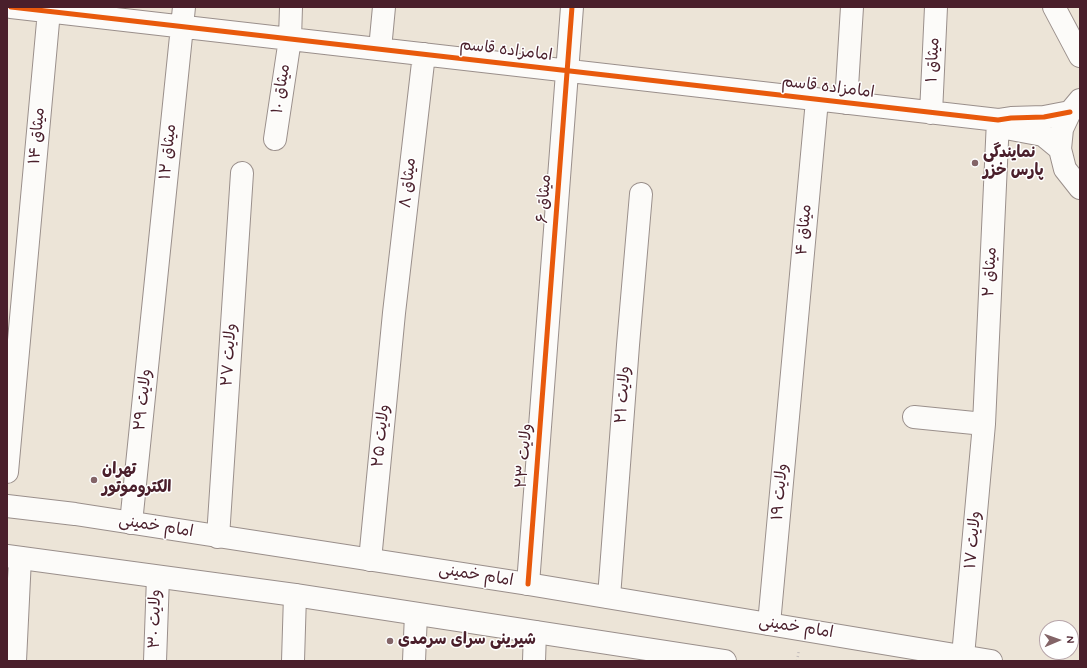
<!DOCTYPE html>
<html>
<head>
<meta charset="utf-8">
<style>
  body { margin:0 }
  #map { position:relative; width:1087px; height:668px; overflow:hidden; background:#ece4d7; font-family:Mynerve,sans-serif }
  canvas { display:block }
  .frame { position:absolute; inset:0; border:8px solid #4a1f2b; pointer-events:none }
  .north { position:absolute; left:1039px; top:620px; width:40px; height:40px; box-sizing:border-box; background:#fff; border:1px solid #b7a5aa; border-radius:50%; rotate:88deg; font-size:11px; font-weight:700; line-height:16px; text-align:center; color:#4a1f2b }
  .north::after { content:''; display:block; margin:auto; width:14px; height:18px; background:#836467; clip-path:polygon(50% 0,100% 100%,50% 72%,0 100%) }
</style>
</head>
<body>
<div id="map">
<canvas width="1087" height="668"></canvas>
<div class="frame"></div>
<div class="north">N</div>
</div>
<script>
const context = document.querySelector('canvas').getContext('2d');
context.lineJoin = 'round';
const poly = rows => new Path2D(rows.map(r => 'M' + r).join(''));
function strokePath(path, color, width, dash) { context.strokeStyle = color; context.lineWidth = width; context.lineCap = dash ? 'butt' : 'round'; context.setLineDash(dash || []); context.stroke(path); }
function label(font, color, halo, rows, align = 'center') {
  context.font = font + ' Mynerve,"Playpen Sans Arabic",sans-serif'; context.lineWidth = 3; context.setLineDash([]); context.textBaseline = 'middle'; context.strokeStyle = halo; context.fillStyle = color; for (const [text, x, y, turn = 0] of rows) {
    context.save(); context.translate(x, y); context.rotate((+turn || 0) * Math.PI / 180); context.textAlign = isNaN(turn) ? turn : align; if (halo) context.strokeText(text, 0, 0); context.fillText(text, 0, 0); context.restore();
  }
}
const path = poly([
  [797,661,799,650]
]);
const minor = poly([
  [11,7,998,120,1011,118,1044,117,1070,112],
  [1054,7,1080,56],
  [380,49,384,7],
  [1080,100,1070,112,1062,129,1060,149,1065,169,1080,188],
  [846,103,852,7],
  [931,113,936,7],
  [1002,123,1011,129,1043,135,1060,149],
  [275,139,290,39,291,7],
  [914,417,984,424],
  [7,472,49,11],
  [131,523,184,7],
  [218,537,242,173],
  [370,560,394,313,424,54],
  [528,584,572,7],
  [609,597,628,345,641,194],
  [769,624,817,100],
  [963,656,984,424,998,120],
  [15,661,20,558],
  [155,661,158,577],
  [293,661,295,595],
  [414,661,416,614],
  [534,661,535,632]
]);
const major = poly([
  [7,506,75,514,528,584,991,661],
  [7,556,295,595,725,661]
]);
const cycleway = poly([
  [11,7,998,120,1011,118,1044,117,1070,112],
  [528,584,572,7]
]);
const markers = [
  [975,163,4,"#836467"],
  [94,480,4,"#836467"],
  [390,641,4,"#836467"]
];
const streetNames = [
  ["امامزاده قاسم",506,51,7],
  ["میثاق ۱",934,60,-87],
  ["امامزاده قاسم",828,88,7],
  ["میثاق ۱۰",282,89,-81],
  ["میثاق ۱۴",38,136,-85],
  ["میثاق ۱۲",169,152,-84],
  ["میثاق ۸",409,183,-84],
  ["میثاق ۶",545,199,-86],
  ["میثاق ۴",805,230,-85],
  ["میثاق ۲",991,272,-87],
  ["ولایت ۲۷",230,355,-86],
  ["ولایت ۲۱",624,395,-86],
  ["ولایت ۲۹",144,400,-84],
  ["ولایت ۲۵",382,436,-84],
  ["ولایت ۲۳",525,456,-85],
  ["ولایت ۱۹",781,492,-85],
  ["امام خمینی",156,527,9],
  ["ولایت ۱۷",974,540,-85],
  ["امام خمینی",476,576,9],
  ["ولایت ۳۰",156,619,-89],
  ["امام خمینی",796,628,9]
];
const poiNames = [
  ["نمایندگی",983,154],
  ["پارس خزر",983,172],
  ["تهران",102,471],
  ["الکتروموتور",102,489],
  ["شیرینی سرای سرمدی",398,641]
];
strokePath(minor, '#9a8f8b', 24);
strokePath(major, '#9a8f8b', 24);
strokePath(path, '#c3bdbc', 2.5, [1, 3]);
strokePath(minor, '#fcfbf9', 22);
strokePath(major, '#fcfbf9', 22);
strokePath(cycleway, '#e8590c', 5);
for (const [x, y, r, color] of markers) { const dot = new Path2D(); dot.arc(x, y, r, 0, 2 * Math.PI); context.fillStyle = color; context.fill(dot); strokePath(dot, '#fff', 1.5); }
label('16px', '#4a1f2b', '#fff', streetNames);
label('bold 16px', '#4a1f2b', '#fff', poiNames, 'left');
</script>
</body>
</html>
